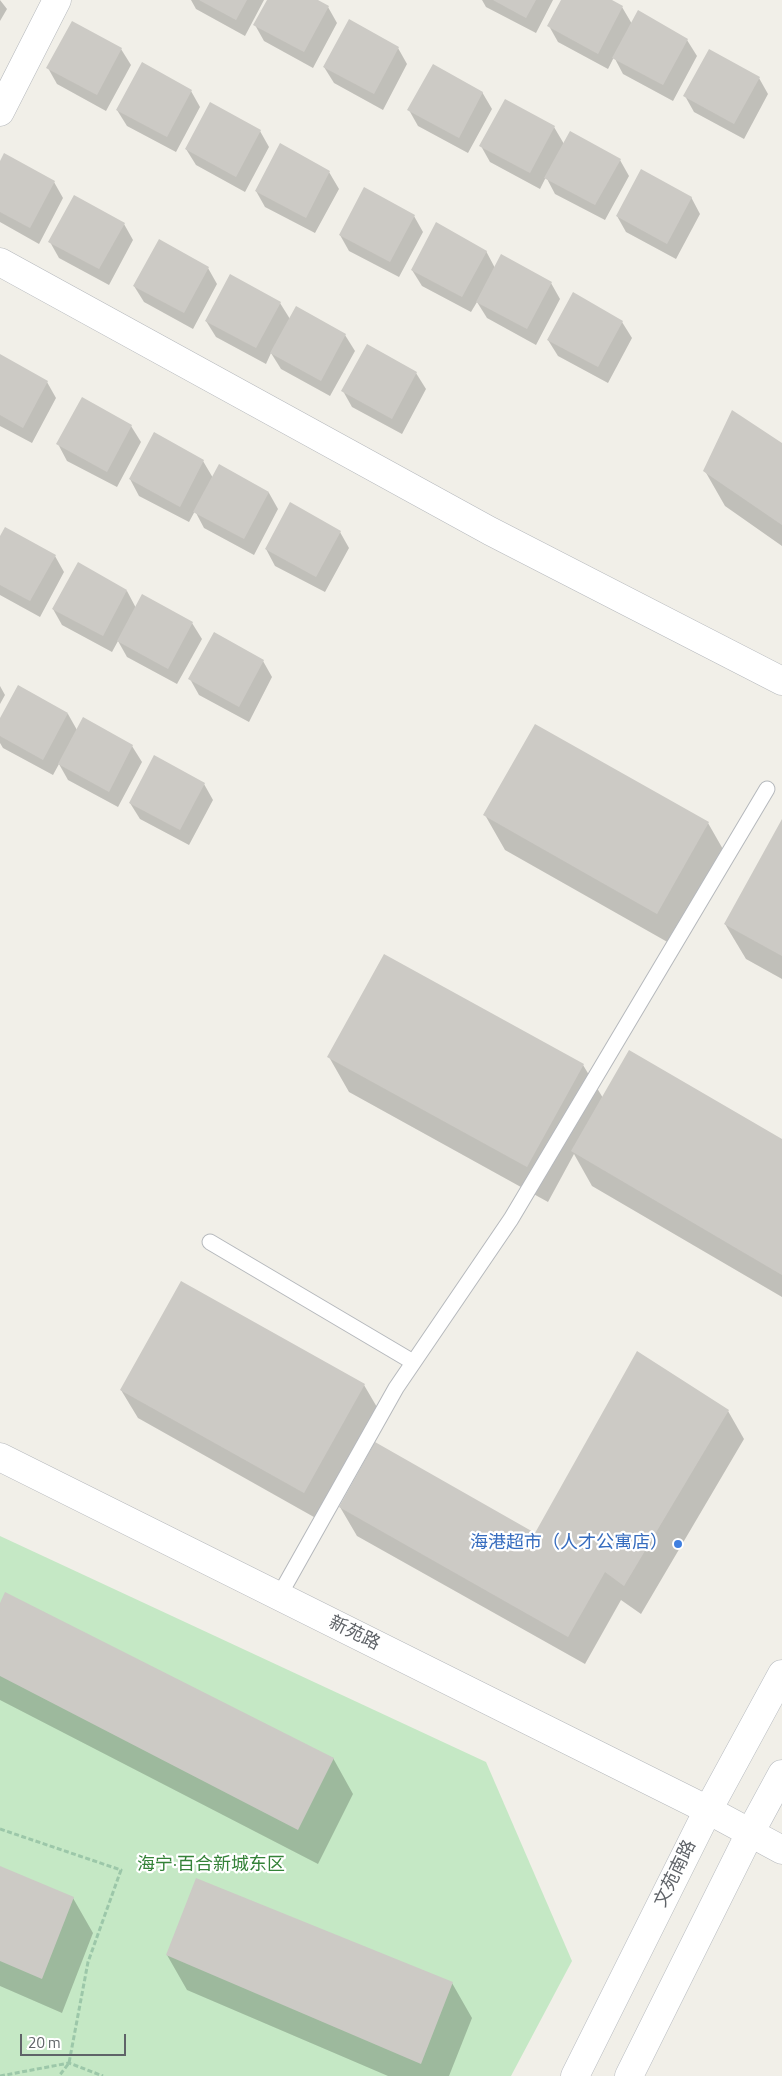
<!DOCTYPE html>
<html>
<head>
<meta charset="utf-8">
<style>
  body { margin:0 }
  #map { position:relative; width:782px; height:2076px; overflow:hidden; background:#f1efe8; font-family:"Titillium Web",sans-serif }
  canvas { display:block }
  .scale { position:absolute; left:20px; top:2034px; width:106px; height:22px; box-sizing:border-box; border:2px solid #5f6368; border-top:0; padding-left:6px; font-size:15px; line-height:18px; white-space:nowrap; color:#5f6368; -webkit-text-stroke:4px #fff; paint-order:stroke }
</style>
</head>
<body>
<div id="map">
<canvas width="782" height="2076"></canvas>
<div class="scale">20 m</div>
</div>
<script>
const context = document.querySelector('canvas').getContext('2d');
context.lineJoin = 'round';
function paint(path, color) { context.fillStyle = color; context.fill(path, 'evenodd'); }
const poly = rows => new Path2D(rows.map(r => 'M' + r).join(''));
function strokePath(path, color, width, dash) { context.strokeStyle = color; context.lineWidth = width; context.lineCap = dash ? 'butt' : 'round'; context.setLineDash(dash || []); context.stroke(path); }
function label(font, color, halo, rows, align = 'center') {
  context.font = font + ' "Titillium Web","Noto Sans SC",sans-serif'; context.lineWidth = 4.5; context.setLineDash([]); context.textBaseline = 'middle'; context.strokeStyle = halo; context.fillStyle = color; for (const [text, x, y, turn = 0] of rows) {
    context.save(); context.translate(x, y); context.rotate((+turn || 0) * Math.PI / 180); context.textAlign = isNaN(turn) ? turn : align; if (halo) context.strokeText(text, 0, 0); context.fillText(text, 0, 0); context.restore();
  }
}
const green = poly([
  [0,1536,486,1762,572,1961,511,2076,0,2076]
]);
const shadow = poly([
  [0,0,7,9,0,21],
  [191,0,264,0,245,36,196,9],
  [268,0,316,0,328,7,337,23,313,68,264,41,255,25],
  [482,0,553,0,536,33,486,7],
  [563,0,609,0,622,7,632,24,687,40,697,56,673,101,623,74,614,57,608,69,558,42,549,26],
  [398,48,407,64,383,110,334,83,324,67],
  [121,49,131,65,106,111,57,84,48,68],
  [759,78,768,94,744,139,694,112,685,96],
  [191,91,200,107,176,152,127,126,117,110],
  [482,92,492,109,468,153,418,126,409,110],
  [554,127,564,144,620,160,629,176,605,220,555,194,546,177,540,189,490,162,481,146],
  [260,131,269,147,245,192,196,165,186,149],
  [280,145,329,172,339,189,315,233,265,207,256,191],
  [0,163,54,182,63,198,39,244,0,222],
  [691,197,700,214,676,259,626,232,617,216],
  [414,216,423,232,399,277,349,251,340,235],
  [124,224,133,240,109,285,59,258,50,242],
  [486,251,495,268,551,283,560,299,536,345,487,318,477,302,471,312,422,286,412,270],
  [208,268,217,284,193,329,144,302,134,286],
  [280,303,290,319,345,335,355,351,330,396,281,369,271,353,266,364,216,337,206,321],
  [622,322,632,338,608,383,558,356,548,340],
  [367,346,416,373,426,389,402,434,352,407,343,391],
  [0,356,47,382,56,398,32,443,0,426],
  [131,426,141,442,117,487,67,461,58,444],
  [154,434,203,461,213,478,219,466,269,493,278,509,254,555,204,528,195,511,189,522,139,496,130,479],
  [782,445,782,546,725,506,705,471],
  [340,532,349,548,325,592,275,566,266,549],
  [0,539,55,556,64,572,40,617,0,595],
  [127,591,136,608,192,623,202,639,177,684,127,657,118,641,112,652,62,625,53,609],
  [263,661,272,677,249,722,199,695,190,679],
  [0,686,5,695,0,704],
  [68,714,77,730,132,746,142,762,118,807,68,780,59,764,53,775,3,748,0,743,0,721],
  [204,784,213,800,189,845,140,819,130,803],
  [485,815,708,823,728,858,678,948,505,850],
  [782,822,782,979,746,959,725,924],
  [329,1057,583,1065,603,1098,782,1141,782,1297,592,1186,574,1154,548,1202,349,1092],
  [364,1385,381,1414,321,1521,138,1418,121,1390],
  [728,1411,744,1439,641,1614,621,1600,585,1664,357,1536,340,1507,535,1534],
  [0,1606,333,1758,353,1794,318,1864,0,1700],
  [0,1867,73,1898,93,1933,62,2013,0,1986],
  [167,1955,452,1983,472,2018,449,2076,388,2076,187,1990]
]);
const building = poly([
  [199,0,247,0,236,20],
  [267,0,318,0,329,6,304,52,253,25],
  [493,0,536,0,526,18],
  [561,0,612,0,623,6,598,54,547,26],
  [638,10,688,39,663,85,612,58],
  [349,19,399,47,374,94,323,67],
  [72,21,122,48,97,95,46,68],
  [709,49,760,77,734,124,683,96],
  [142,62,192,90,167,137,116,110],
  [433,64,483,92,459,138,407,110],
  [505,99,555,126,530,173,479,146],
  [210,102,261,130,236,177,185,149],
  [570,131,621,159,595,205,544,178],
  [280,143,330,171,306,218,255,191],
  [4,153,55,181,30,228,0,212,0,161],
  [641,169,692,197,667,244,616,216],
  [364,187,415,215,390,262,339,235],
  [74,195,125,223,99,269,48,242],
  [436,222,487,251,462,297,411,270],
  [159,239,209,267,184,313,133,286],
  [501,254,552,282,527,329,476,302],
  [230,274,281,302,256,348,205,321],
  [573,292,623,321,598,367,547,340],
  [296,306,346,334,321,381,270,353],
  [367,344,417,372,392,419,341,391],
  [0,354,48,381,23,428,0,415],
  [82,397,132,425,107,472,56,444],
  [732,410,782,443,782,525,703,471],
  [154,432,204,460,180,507,129,479],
  [219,464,269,492,244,539,193,512],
  [290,502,341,531,316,577,265,549],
  [5,527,56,555,30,601,0,585,0,536],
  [78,562,127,590,103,636,52,609],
  [142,594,193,622,168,669,117,641],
  [214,632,264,660,239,707,188,679],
  [18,685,68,713,43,760,0,736,0,718],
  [83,717,133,745,109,792,58,764],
  [535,724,709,822,657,914,483,815],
  [154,755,205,783,180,830,129,803],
  [782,819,782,956,724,924],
  [384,954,584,1064,527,1167,327,1057],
  [629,1050,782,1139,782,1275,571,1151],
  [181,1281,365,1384,304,1493,120,1390],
  [637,1351,729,1410,624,1586,605,1572,568,1637,339,1507,375,1442,535,1533],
  [5,1592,334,1758,298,1830,0,1676,0,1603],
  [0,1866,74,1897,42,1979,0,1961],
  [196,1878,453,1982,421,2064,166,1955]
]);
const path = poly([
  [0,1829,121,1870,88,1962,69,2063,59,2076],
  [0,2076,69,2063,103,2076]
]);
const service = poly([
  [210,1242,413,1362],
  [279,1596,396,1388,511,1219,767,789]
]);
const minor = poly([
  [0,112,57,0],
  [0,262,490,531,782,681],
  [0,1457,708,1810,782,1850]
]);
const secondary = poly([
  [575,2076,708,1810,782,1674],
  [629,2076,750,1833,782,1774]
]);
const markers = [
  [678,1544,5,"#3f7fe0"]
];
const shopNames = [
  ["海港超市（人才公寓店）",668,1544]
];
const streetNames = [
  ["新苑路",354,1634,26],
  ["文苑南路",676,1874,-64]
];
const parkNames = [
  ["海宁·百合新城东区",211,1866]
];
paint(green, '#c5e8c5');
paint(shadow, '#0003');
paint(building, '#cccac5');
strokePath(service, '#b5b8bc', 17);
strokePath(minor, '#b5b8bc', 29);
strokePath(secondary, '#b6babf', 29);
strokePath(path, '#9cc7a9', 3, [5, 2.5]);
strokePath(service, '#fff', 15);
strokePath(minor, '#fff', 28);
strokePath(secondary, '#fff', 28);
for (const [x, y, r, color] of markers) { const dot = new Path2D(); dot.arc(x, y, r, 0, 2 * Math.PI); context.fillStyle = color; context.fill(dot); strokePath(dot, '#fff', 2); }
label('18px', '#366cbe', '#fff', shopNames, 'right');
label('18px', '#5f6368', '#fff', streetNames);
label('18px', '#348238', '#fff', parkNames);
</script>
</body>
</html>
